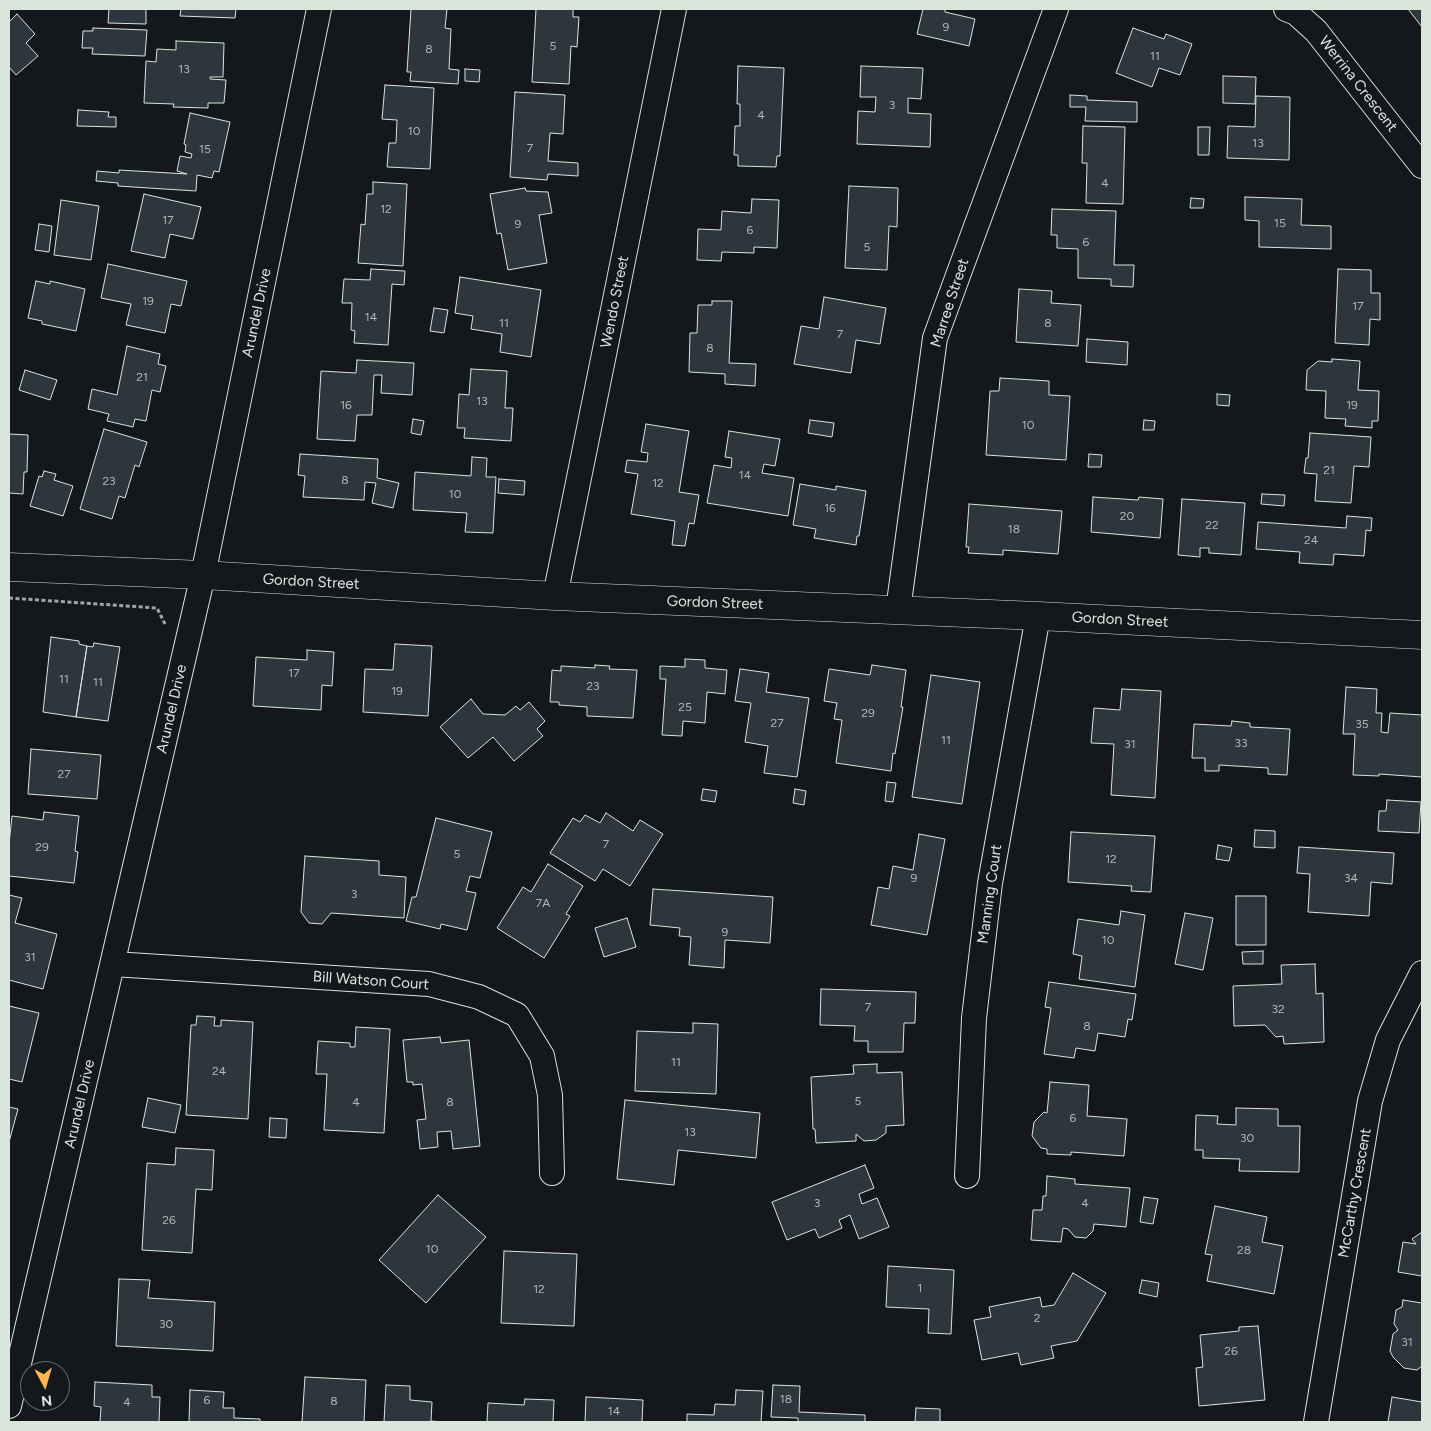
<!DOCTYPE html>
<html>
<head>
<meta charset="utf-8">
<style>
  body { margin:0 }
  #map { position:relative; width:1431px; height:1431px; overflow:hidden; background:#14181c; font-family:Figtree,sans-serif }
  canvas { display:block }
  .frame { position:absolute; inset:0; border:10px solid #d8e6dc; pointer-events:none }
  .north { position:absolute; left:20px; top:1361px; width:50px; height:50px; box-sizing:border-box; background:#14181c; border:1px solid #626a69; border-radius:50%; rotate:174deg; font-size:14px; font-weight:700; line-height:20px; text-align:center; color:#d8e6dc }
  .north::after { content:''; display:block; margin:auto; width:18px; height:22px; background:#ffb74d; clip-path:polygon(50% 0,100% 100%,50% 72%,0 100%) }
</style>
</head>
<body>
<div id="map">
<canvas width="1431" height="1431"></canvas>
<div class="frame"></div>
<div class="north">N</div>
</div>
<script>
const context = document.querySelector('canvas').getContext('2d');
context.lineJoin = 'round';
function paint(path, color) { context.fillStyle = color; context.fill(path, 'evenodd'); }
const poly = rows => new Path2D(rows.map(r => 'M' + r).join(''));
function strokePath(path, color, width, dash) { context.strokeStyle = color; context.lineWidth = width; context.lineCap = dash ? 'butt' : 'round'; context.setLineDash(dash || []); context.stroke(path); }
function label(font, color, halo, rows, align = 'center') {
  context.font = font + ' Figtree,sans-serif'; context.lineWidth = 4; context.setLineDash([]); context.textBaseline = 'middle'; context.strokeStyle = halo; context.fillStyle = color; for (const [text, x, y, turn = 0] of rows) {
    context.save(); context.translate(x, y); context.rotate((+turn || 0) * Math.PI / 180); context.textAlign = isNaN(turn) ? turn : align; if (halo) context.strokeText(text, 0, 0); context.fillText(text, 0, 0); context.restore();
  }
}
const building = poly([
  [109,9,146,9,146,24,108,23,109,9],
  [181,9,236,9,235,18,180,16,181,9],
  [411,9,447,9,445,28,451,29,449,69,459,70,458,84,410,81,411,72,407,72,411,9],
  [536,9,573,9,573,17,579,17,577,47,571,46,569,84,532,82,536,9],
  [923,9,945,9,945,12,975,19,969,46,917,34,923,9],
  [1408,9,1422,9,1422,27,1408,9],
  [17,14,35,34,26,43,38,56,16,75,9,67,9,22,17,14],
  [93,28,147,30,145,56,92,54,93,48,82,48,83,31,93,31,93,28],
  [1133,28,1164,39,1166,34,1192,44,1180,75,1159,68,1152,87,1116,73,1133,28],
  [176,41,224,43,223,77,210,77,210,79,226,80,224,103,208,103,208,108,173,107,174,104,144,103,146,61,156,62,157,49,176,50,176,41],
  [738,66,784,68,780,156,777,156,776,167,738,166,738,155,734,155,735,126,740,126,740,104,737,104,738,66],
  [861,66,923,68,921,99,908,98,908,113,931,114,930,147,857,144,858,111,875,112,876,97,860,97,861,66],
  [465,69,480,70,479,82,465,81,465,69],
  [1223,76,1256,77,1255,104,1223,103,1223,76],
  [385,85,434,88,430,169,387,167,389,143,396,143,397,120,382,119,385,85],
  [515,92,565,95,563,134,550,133,548,161,578,163,578,176,548,174,547,180,510,177,515,92],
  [1070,95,1087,96,1087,100,1137,102,1137,122,1085,121,1086,107,1070,107,1070,95],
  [1256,96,1290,97,1289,160,1227,158,1228,126,1255,127,1256,96],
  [78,110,109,112,108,117,116,117,116,127,77,126,78,110],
  [190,113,230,122,219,172,214,171,212,178,197,175,196,191,118,186,118,183,96,181,97,171,119,173,119,170,187,174,177,171,180,156,191,158,192,154,185,152,186,145,184,144,190,113],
  [1083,126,1125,127,1123,204,1086,203,1087,163,1082,163,1083,126],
  [1198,127,1210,127,1209,155,1198,155,1198,127],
  [373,182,407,184,403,266,358,263,361,224,365,225,367,194,373,194,373,182],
  [849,186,898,188,897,227,889,226,887,270,845,268,849,186],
  [525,188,526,191,548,192,552,213,539,215,547,263,508,270,501,233,497,234,490,194,525,188],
  [144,194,201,207,193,239,170,234,165,258,131,251,144,194],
  [1245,197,1302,199,1301,225,1331,226,1331,249,1259,247,1259,221,1245,220,1245,197],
  [1191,198,1204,199,1203,208,1190,208,1191,198],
  [752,199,779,200,777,248,754,247,754,253,722,252,721,261,697,260,698,229,721,230,722,211,751,213,752,199],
  [61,200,99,206,91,260,54,255,61,200],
  [1052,209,1116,211,1114,265,1134,265,1133,287,1111,286,1111,279,1078,278,1078,249,1057,248,1057,235,1051,235,1052,209],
  [39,224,52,226,49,252,35,250,39,224],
  [108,264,187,281,181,306,171,304,165,333,126,325,131,304,101,298,108,264],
  [371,269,405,271,404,285,392,284,388,345,354,343,355,331,351,330,352,303,342,303,344,279,370,280,371,269],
  [1338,269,1371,270,1371,293,1380,293,1380,320,1370,319,1369,345,1335,343,1338,269],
  [460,277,541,290,531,357,500,352,502,334,471,329,473,316,455,313,460,277],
  [36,281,50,284,50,281,85,289,76,331,42,324,42,321,28,318,36,281],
  [1019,289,1052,291,1051,303,1081,305,1078,346,1016,342,1019,289],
  [824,297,886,308,880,344,856,340,851,373,794,364,801,326,819,329,824,297],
  [712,301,732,301,729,363,756,364,755,386,725,384,725,374,689,372,690,333,697,333,698,305,712,305,712,301],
  [434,308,448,310,444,333,430,331,434,308],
  [1087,339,1128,342,1127,365,1086,362,1087,339],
  [127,346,160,354,158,364,166,366,160,392,152,390,146,421,135,419,133,427,107,421,109,414,88,409,92,389,117,395,127,346],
  [1332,359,1360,361,1358,390,1379,391,1378,421,1372,421,1372,428,1345,426,1346,419,1325,418,1326,391,1306,390,1307,370,1318,361,1332,362,1332,359],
  [357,360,414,363,412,395,381,393,382,375,374,375,372,415,357,415,355,441,317,439,321,371,356,373,357,360],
  [471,369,507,371,505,408,513,408,511,441,464,438,465,428,457,428,459,394,469,395,471,369],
  [25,370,57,380,50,400,19,390,25,370],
  [1000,378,1049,381,1049,395,1070,396,1066,460,986,455,990,391,999,391,1000,378],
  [1217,394,1230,395,1229,406,1217,405,1217,394],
  [413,419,424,421,421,435,411,433,413,419],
  [810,420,834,423,832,437,808,433,810,420],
  [1144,420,1155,421,1154,430,1143,430,1144,420],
  [646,424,689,431,679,492,699,495,694,524,689,523,685,546,672,545,675,521,631,514,638,474,625,472,627,460,647,462,648,453,641,452,646,424],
  [104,429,147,442,139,467,135,465,125,498,119,496,112,519,80,509,104,429],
  [729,431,780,439,775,466,764,464,762,473,794,478,788,516,707,503,714,465,731,468,732,458,725,457,729,431],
  [1310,433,1371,437,1369,467,1354,466,1351,503,1315,501,1317,474,1304,473,1306,458,1308,458,1310,433],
  [9,434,28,435,27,472,24,472,23,494,9,493,9,434],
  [300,454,378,459,377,478,399,483,393,508,372,503,376,483,365,482,364,500,303,497,305,476,298,475,300,454],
  [1089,454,1102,455,1101,467,1088,467,1089,454],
  [472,457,487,458,486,477,496,477,493,533,465,532,467,513,413,510,415,472,471,476,472,457],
  [44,471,56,474,54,480,73,486,63,516,30,506,39,476,42,477,44,471],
  [499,479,525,481,524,495,498,493,499,479],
  [800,484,836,490,836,486,866,491,859,536,857,536,856,545,814,538,816,529,793,525,800,484],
  [1262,494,1285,495,1284,506,1261,504,1262,494],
  [1093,497,1138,500,1139,497,1163,499,1160,538,1091,532,1093,497],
  [1182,499,1245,503,1241,555,1209,553,1209,548,1200,548,1200,557,1178,555,1182,499],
  [969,504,1062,511,1058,554,1003,550,1003,555,968,553,969,547,966,547,969,504],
  [1347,516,1372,518,1371,531,1366,530,1364,556,1334,554,1333,565,1299,563,1300,552,1256,549,1258,522,1346,528,1347,516],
  [51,637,79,641,79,644,87,646,76,717,43,712,51,637],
  [94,643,120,647,108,721,76,717,87,646,93,647,94,643],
  [395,644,432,646,428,716,363,712,365,669,393,670,395,644],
  [307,650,334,652,332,686,322,685,321,710,253,706,256,657,307,660,307,650],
  [685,659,705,660,705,668,727,670,725,694,707,692,705,723,683,721,682,736,662,735,666,679,660,679,660,666,685,667,685,659],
  [595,665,610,666,609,669,637,670,633,718,587,716,587,707,559,705,559,702,550,702,552,670,561,671,561,666,595,668,595,665],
  [872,665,906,670,901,707,903,707,895,754,893,753,891,771,836,763,842,720,834,719,837,703,824,701,829,669,870,675,872,665],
  [740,669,769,673,766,692,809,698,797,777,764,773,768,746,745,742,751,703,735,701,740,669],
  [931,675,980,682,962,804,912,797,931,675],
  [1346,687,1377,689,1376,713,1382,713,1381,732,1388,733,1390,713,1422,715,1422,777,1379,774,1379,776,1353,775,1355,734,1343,734,1346,687],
  [1122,689,1161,691,1155,798,1111,795,1114,744,1091,743,1094,708,1120,710,1122,689],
  [471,699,483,714,505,715,516,706,520,710,529,702,545,721,537,729,543,736,514,761,493,737,468,758,440,727,471,699],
  [1232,721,1250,723,1250,727,1290,729,1287,775,1268,774,1268,768,1219,765,1219,771,1205,771,1205,758,1192,758,1194,724,1231,726,1232,721],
  [31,749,101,755,97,799,28,794,31,749],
  [887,782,896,783,893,802,885,801,887,782],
  [703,789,717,791,715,802,701,800,703,789],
  [795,789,806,791,804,805,793,803,795,789],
  [1387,800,1421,802,1419,833,1378,831,1379,811,1386,811,1387,800],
  [44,812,79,816,75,851,78,852,74,883,9,876,9,844,12,816,43,820,44,812],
  [606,813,633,831,640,820,663,834,630,886,603,869,595,881,550,853,573,818,580,822,585,815,600,823,606,813],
  [436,818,492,832,480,878,470,876,466,891,476,893,467,930,441,924,440,929,406,921,412,897,416,897,436,818],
  [1255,830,1275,831,1275,848,1254,847,1255,830],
  [1071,832,1155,836,1151,892,1131,891,1132,886,1068,882,1071,832],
  [919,834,945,839,927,935,871,925,878,887,889,889,893,866,913,870,919,834],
  [1218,845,1232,848,1229,861,1216,859,1218,845],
  [1299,847,1394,853,1392,884,1371,882,1369,916,1308,912,1310,874,1297,873,1299,847],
  [305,856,379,861,379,875,406,877,404,918,331,913,322,924,309,923,301,912,305,856],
  [548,864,583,886,566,914,570,916,544,958,497,928,523,887,531,892,548,864],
  [653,889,773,897,770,943,725,940,724,968,689,965,691,937,679,936,680,928,650,925,653,889],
  [9,895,22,898,15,923,57,934,43,989,9,980,9,895],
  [1236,896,1266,896,1266,945,1236,945,1236,896],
  [1121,911,1145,915,1135,987,1079,979,1082,956,1073,954,1078,919,1119,925,1121,911],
  [1185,913,1213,918,1203,970,1175,964,1185,913],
  [627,918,636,947,604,957,595,928,627,918],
  [1263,951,1263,964,1243,964,1242,952,1263,951],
  [1315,964,1316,994,1323,993,1324,1042,1284,1044,1283,1036,1276,1037,1265,1025,1234,1026,1233,986,1282,984,1281,965,1315,964],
  [1049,982,1136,994,1132,1020,1128,1019,1125,1037,1098,1033,1095,1051,1076,1048,1074,1058,1044,1054,1051,1008,1045,1007,1049,982],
  [821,989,916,992,915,1023,904,1023,903,1052,868,1052,868,1041,854,1041,855,1026,820,1025,821,989],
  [9,1006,39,1013,22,1082,9,1079,9,1006],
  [197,1016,215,1017,214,1026,221,1026,221,1020,253,1022,248,1119,186,1115,191,1025,196,1025,197,1016],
  [693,1023,718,1024,716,1094,635,1091,637,1031,693,1033,693,1023],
  [356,1027,390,1029,384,1133,324,1130,327,1074,316,1074,318,1041,350,1043,350,1047,355,1047,356,1027],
  [440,1037,441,1043,469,1040,480,1146,453,1149,451,1131,437,1132,438,1147,420,1149,417,1120,426,1119,422,1084,413,1085,413,1082,407,1082,403,1040,440,1037],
  [877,1064,877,1073,902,1072,904,1125,886,1126,886,1133,876,1140,864,1141,856,1134,856,1141,816,1143,815,1129,813,1129,811,1077,854,1074,853,1065,877,1064],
  [1050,1082,1089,1085,1087,1116,1127,1119,1124,1156,1071,1152,1071,1155,1047,1154,1047,1149,1041,1148,1032,1136,1034,1122,1044,1112,1047,1113,1050,1082],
  [148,1098,181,1105,175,1133,142,1127,148,1098],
  [625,1100,760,1113,756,1158,678,1150,674,1185,617,1179,625,1100],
  [9,1107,18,1109,9,1142,9,1107],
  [1236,1108,1278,1109,1278,1126,1300,1126,1299,1172,1239,1171,1240,1159,1203,1158,1203,1150,1195,1150,1196,1115,1218,1116,1217,1124,1236,1125,1236,1108],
  [270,1118,287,1119,286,1138,269,1137,270,1118],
  [176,1148,214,1150,212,1190,196,1189,192,1253,142,1250,147,1163,175,1165,176,1148],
  [865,1165,874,1188,859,1194,862,1204,877,1198,889,1227,859,1239,850,1215,839,1220,842,1228,819,1238,815,1229,787,1240,772,1202,865,1165],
  [1047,1176,1075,1179,1075,1184,1130,1188,1126,1227,1094,1224,1093,1231,1086,1238,1075,1237,1068,1229,1063,1228,1061,1242,1031,1240,1033,1210,1042,1210,1043,1196,1046,1196,1047,1176],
  [438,1195,486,1237,426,1303,379,1260,438,1195],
  [1144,1197,1158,1199,1153,1224,1140,1222,1144,1197],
  [1215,1206,1267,1217,1262,1242,1283,1246,1274,1294,1207,1281,1212,1255,1205,1254,1215,1206],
  [1422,1232,1422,1276,1398,1272,1403,1242,1416,1244,1412,1239,1422,1232],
  [504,1251,577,1254,574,1326,501,1323,504,1251],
  [888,1266,954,1270,951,1334,928,1333,929,1309,886,1307,888,1266],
  [1073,1273,1106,1293,1077,1341,1051,1346,1054,1358,1021,1365,1018,1353,982,1360,974,1320,991,1317,989,1307,1040,1297,1042,1307,1054,1305,1073,1273],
  [119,1279,150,1280,148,1298,215,1302,213,1351,116,1346,119,1279],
  [1142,1280,1159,1283,1157,1297,1139,1293,1142,1280],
  [1403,1300,1422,1303,1422,1366,1417,1370,1404,1368,1393,1357,1390,1351,1393,1334,1398,1330,1394,1324,1396,1310,1402,1307,1403,1300],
  [1258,1326,1265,1400,1199,1406,1196,1368,1203,1367,1200,1335,1239,1331,1239,1327,1258,1326],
  [305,1377,366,1380,364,1422,302,1422,305,1377],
  [95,1382,152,1385,152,1397,160,1397,159,1422,100,1422,101,1407,94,1406,95,1382],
  [386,1385,410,1386,410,1400,432,1402,431,1421,444,1422,384,1422,386,1385],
  [773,1385,800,1386,799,1412,865,1415,865,1422,798,1422,798,1418,771,1417,773,1385],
  [190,1390,224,1392,223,1408,234,1408,234,1418,260,1419,260,1422,189,1422,190,1390],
  [736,1390,763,1391,761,1422,687,1422,687,1414,714,1415,715,1404,735,1405,736,1390],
  [586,1397,643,1400,642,1422,585,1422,586,1397],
  [1392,1397,1422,1402,1422,1422,1388,1422,1392,1397],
  [525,1399,554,1400,553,1422,487,1422,488,1403,524,1405,525,1399],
  [916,1408,940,1409,940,1422,915,1422,916,1408]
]);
const path = poly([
  [9,598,157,608,165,624]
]);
const minor = poly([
  [1286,9,1296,13,1316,31,1422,166],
  [555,596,674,9],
  [898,610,935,338,1056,9],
  [113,964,429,984,479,997,517,1015,542,1056,550,1095,552,1173],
  [967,1176,974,1018,990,883,1038,616],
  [9,1406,203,575,319,9],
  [1316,1422,1370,1101,1388,1040,1422,973]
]);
const tertiary = poly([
  [9,567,203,575,555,596,1038,616,1422,635]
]);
const numberNames = [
  ["9",946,27],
  ["5",553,46],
  ["8",429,49],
  ["11",1155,56],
  ["13",184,69],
  ["3",892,105],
  ["4",761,115],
  ["10",414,131],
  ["13",1258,143],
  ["7",530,148],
  ["15",205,149],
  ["4",1105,183],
  ["12",386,209],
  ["17",168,220],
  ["15",1280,223],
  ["9",518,224],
  ["6",750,230],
  ["6",1086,242],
  ["5",867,247],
  ["19",148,301],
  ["17",1358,306],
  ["14",371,317],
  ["11",504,323],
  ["8",1048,323],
  ["7",840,334],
  ["8",710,348],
  ["21",142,377],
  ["13",482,401],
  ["16",346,405],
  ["19",1352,405],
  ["10",1028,425],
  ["21",1329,470],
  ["14",745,475],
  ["8",345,480],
  ["23",109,481],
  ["12",658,483],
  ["10",455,494],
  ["16",830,508],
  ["20",1127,516],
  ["22",1212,525],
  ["18",1014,529],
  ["24",1311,540],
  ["17",294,673],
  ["11",64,679],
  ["11",98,682],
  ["23",593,686],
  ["19",397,691],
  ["25",685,707],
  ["29",868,713],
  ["27",777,723],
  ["35",1362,724],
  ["11",946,740],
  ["33",1241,743],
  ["31",1130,744],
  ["27",64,774],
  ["7",606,844],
  ["29",42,847],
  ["5",457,854],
  ["12",1111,859],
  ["9",914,878],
  ["34",1351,878],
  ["3",354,894],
  ["7A",543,903],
  ["9",725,932],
  ["10",1108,940],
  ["31",30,957],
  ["7",868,1007],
  ["32",1278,1009],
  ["8",1087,1026],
  ["11",676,1062],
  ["24",219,1071],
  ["5",858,1101],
  ["4",356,1102],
  ["8",450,1102],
  ["6",1073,1118],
  ["13",690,1132],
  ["30",1247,1138],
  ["3",817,1203],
  ["4",1085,1203],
  ["26",169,1220],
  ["10",432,1249],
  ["28",1244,1250],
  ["1",920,1288],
  ["12",539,1289],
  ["2",1037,1318],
  ["30",166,1324],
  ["31",1407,1342],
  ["26",1231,1351],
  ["18",786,1399],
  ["6",207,1400],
  ["8",334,1401],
  ["4",127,1402],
  ["14",614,1411]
];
const streetNames = [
  ["Werrina Crescent",1358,84,52],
  ["Wendo Street",615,302,-79],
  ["Marree Street",950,303,-72],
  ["Arundel Drive",257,313,-78],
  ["Gordon Street",311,582,3],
  ["Gordon Street",715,603,2],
  ["Gordon Street",1120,620,3],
  ["Arundel Drive",172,709,-77],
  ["Manning Court",990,894,-82],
  ["Bill Watson Court",371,981,4],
  ["Arundel Drive",80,1104,-77],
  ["McCarthy Crescent",1355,1193,-80]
];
paint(building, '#2c363c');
strokePath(building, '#d8e6dc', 1);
strokePath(minor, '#d8e6dc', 26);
strokePath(tertiary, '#d8e6dc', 29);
strokePath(path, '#9da8a2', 3, [4, 2.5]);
strokePath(minor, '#14181c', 24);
strokePath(tertiary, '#14181c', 28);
label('12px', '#adbab4', null, numberNames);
label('15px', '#d8e6dc', '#14181c', streetNames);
</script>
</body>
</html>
